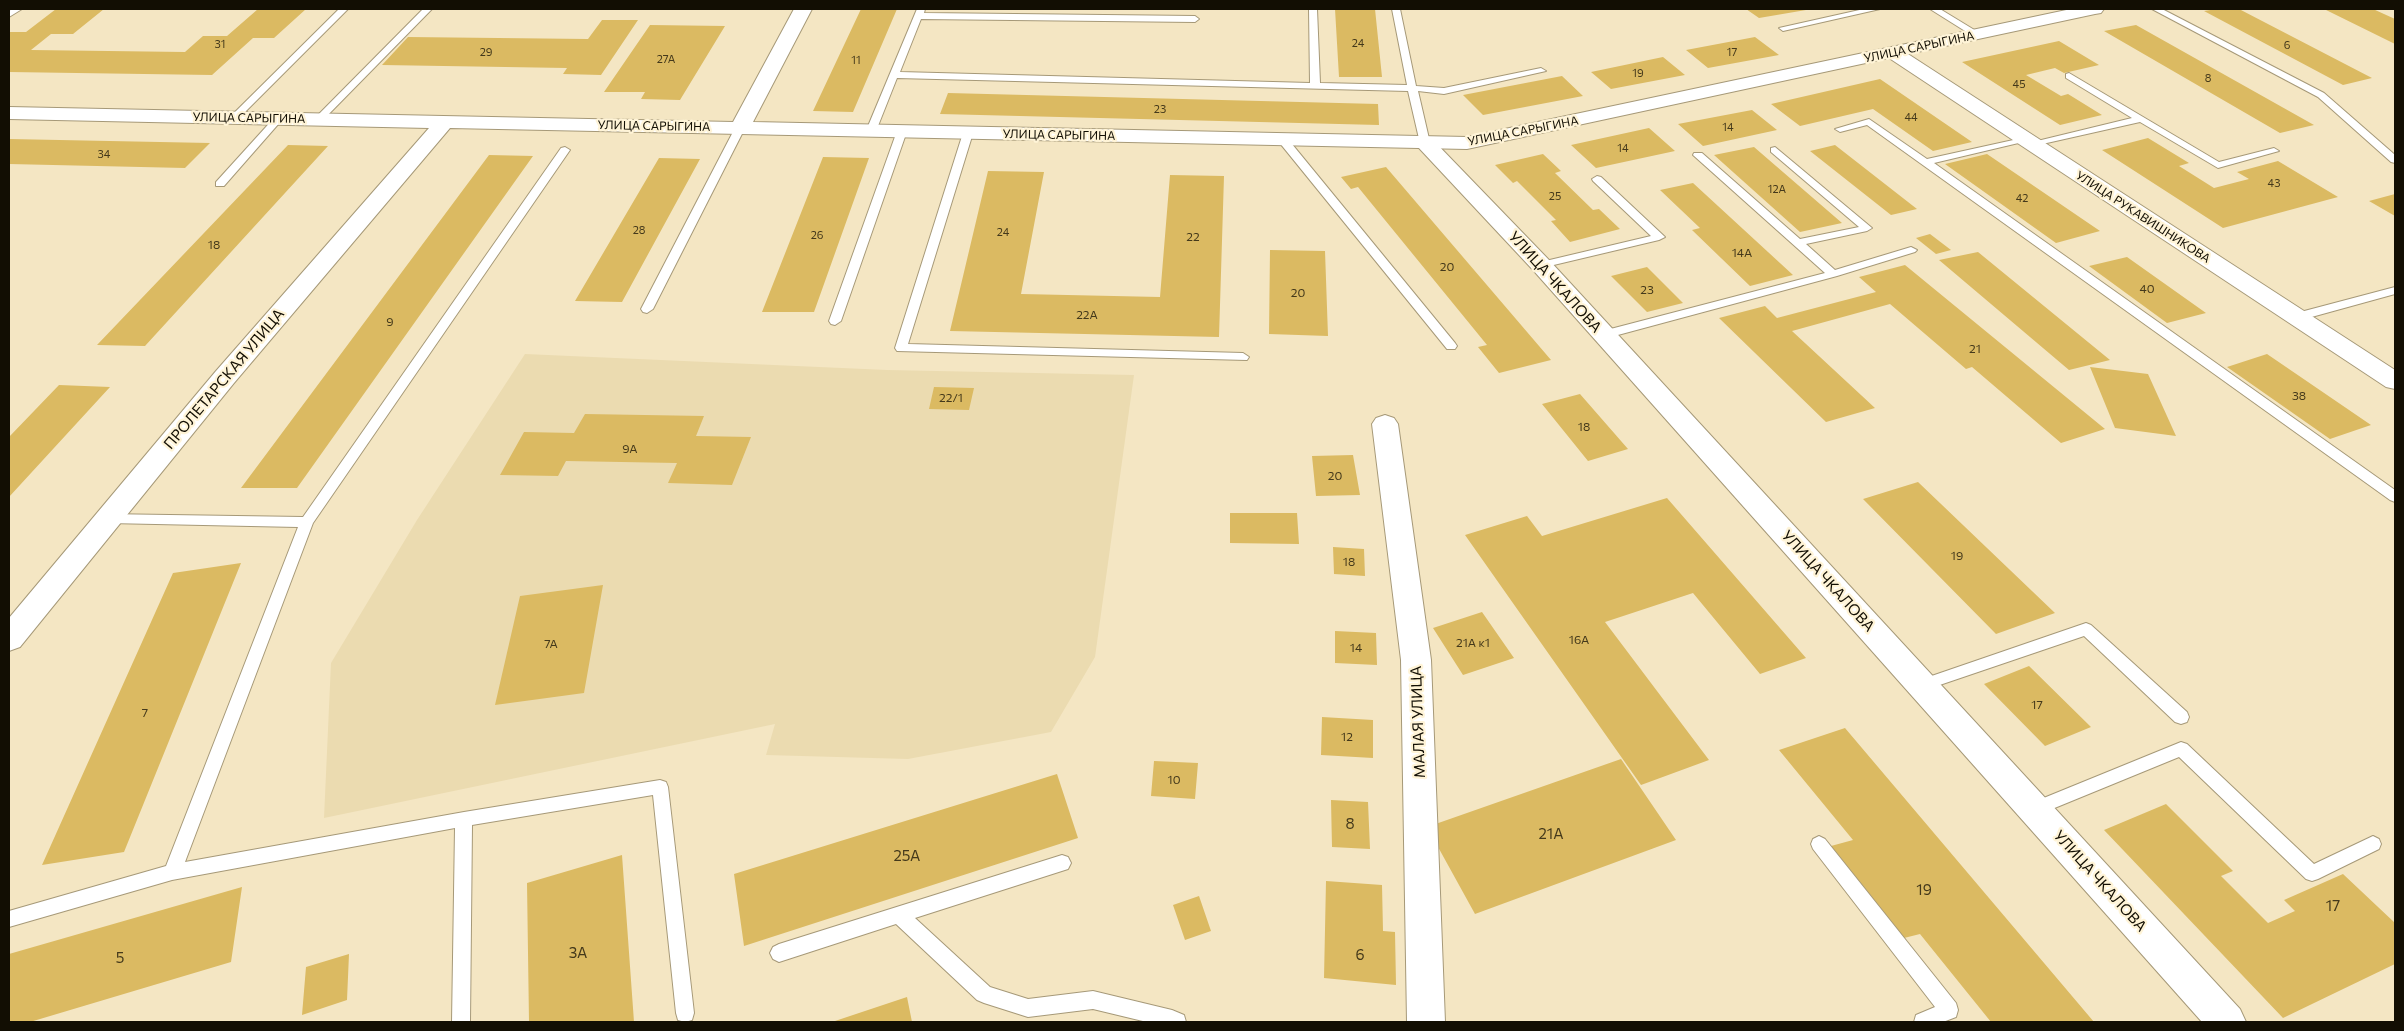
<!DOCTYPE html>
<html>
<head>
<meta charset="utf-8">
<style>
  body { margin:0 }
  #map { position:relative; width:2404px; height:1031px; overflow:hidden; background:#f4e6c3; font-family:Commissioner,sans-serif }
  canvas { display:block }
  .frame { position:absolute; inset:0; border:10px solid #120e03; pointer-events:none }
</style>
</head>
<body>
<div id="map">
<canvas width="2404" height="1031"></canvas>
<div class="frame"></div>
</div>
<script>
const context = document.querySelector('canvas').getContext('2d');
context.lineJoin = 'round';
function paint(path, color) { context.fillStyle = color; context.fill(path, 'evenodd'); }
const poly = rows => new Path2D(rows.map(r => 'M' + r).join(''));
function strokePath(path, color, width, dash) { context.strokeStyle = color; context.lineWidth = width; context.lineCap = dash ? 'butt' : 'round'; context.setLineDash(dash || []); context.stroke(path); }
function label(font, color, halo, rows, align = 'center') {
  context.font = font + ' Commissioner,sans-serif'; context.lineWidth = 4.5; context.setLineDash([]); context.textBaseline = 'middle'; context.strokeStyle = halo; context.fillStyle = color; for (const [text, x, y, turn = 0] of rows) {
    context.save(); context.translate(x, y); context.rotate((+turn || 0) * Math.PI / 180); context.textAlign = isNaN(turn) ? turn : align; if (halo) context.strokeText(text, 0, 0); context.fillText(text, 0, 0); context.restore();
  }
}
const built = poly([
  [525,354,887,370,1134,375,1095,657,1051,732,908,759,766,755,775,724,324,818,331,663,417,520]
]);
const building = poly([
  [56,9,104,9,73,34,51,34,31,50,185,52,203,36,227,36,258,9,306,9,274,38,253,38,212,75,9,72,9,32,26,32],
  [861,9,897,9,853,112,813,111],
  [1335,9,1375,9,1382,77,1339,77],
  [1746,9,1806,9,1806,10,1759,18],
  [2217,9,2239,9,2372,78,2343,85,2204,11],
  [2324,9,2373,9,2395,19,2395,44],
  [602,20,638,20,601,75,563,74,567,68,382,65,408,37,588,39],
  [650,25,725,26,680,100,641,99,645,92,604,92],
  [2136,25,2314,125,2280,133,2104,31],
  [1755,37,1779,55,1708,68,1686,50],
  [2059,41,2099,65,2064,73,2055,68,2026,75,2061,96,2068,94,2102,115,2060,125,1962,62],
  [1663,57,1685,75,1611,89,1591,72],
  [1562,76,1583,96,1483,115,1463,95],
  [1880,79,1972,142,1933,151,1873,109,1800,126,1771,104],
  [948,93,1378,104,1379,125,940,114],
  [1752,110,1777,130,1703,146,1678,124],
  [1649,128,1675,151,1596,168,1571,145],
  [2148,138,2189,163,2179,166,2214,188,2249,179,2237,172,2278,161,2338,197,2223,228,2102,150],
  [9,139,210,143,185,168,9,164],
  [288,145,328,146,145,346,97,345],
  [1835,145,1917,209,1891,215,1810,151],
  [1754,147,1842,223,1800,232,1714,155],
  [1543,154,1561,171,1555,173,1593,210,1599,209,1620,229,1570,242,1551,221,1556,220,1517,181,1513,183,1495,165],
  [1987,154,2100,231,2056,243,1945,164],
  [489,155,533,156,297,488,241,488],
  [823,157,869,158,814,312,762,312],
  [659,158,700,159,622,302,575,301],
  [1386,167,1551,360,1499,373,1478,347,1487,345,1358,187,1351,189,1341,177],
  [988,171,1044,172,1021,294,1160,297,1170,175,1224,176,1219,337,950,331],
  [1693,183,1793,275,1750,286,1692,230,1700,228,1660,190],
  [2395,194,2395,216,2369,201],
  [1930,234,1951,250,1936,254,1916,238],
  [1270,250,1325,251,1328,336,1269,334],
  [1978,252,2110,360,2069,370,1939,260],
  [2127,257,2206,313,2167,323,2089,266],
  [1905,265,2105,429,2061,443,1972,367,1966,369,1890,304,1792,331,1875,408,1826,422,1719,318,1765,306,1777,318,1876,292,1859,277],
  [1647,267,1683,303,1647,312,1611,276],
  [2267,354,2371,425,2330,439,2227,367],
  [2090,367,2148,374,2176,436,2115,428],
  [59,385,110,387,9,497,9,437],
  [934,387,974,388,969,410,929,409],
  [1580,394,1628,449,1588,461,1542,404],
  [585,414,704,416,696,436,751,437,732,485,668,483,677,463,566,461,558,476,500,475,524,432,574,433],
  [1353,455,1360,495,1316,496,1312,456],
  [1918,482,2055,613,1996,634,1863,499],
  [1667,498,1806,658,1760,674,1693,593,1605,622,1709,760,1641,785,1465,535,1527,516,1542,536],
  [1230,513,1297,513,1299,544,1230,543],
  [1333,547,1364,549,1365,576,1334,574],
  [241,563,124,852,42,865,173,573],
  [603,585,584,693,495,705,520,596],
  [1482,612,1514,658,1463,675,1433,628],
  [1335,631,1376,633,1377,665,1335,663],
  [2029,666,2091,727,2045,746,1984,684],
  [1322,717,1373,720,1373,758,1321,755],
  [1845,728,2094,1022,1991,1022,1920,934,1904,938,1831,846,1853,840,1779,750],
  [1621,759,1676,840,1475,914,1427,827],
  [1154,761,1198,763,1195,799,1151,796],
  [1057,774,1078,838,744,946,734,874],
  [1331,800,1368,802,1370,849,1332,847],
  [2166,804,2233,871,2221,876,2268,923,2295,911,2284,900,2343,874,2395,923,2395,964,2283,1018,2104,830],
  [622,855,634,1022,529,1022,527,883],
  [1326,881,1382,885,1383,931,1395,932,1396,985,1324,978],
  [242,887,231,962,30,1022,9,1022,9,954],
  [1199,896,1211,931,1185,940,1173,905],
  [349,954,347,1000,302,1015,306,967],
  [907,997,912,1022,832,1022]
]);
const lane = poly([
  [12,9,22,9,9,17,9,11,12,9],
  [339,9,348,9,237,120,231,120,231,116,339,9],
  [423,9,432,9,321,122,315,122,315,118,423,9],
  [917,9,925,9,924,13,1195,16,1199,19,1195,22,921,19,900,72,1310,83,1309,9,1317,9,1320,83,1407,85,1392,9,1400,9,1416,86,1444,88,1541,68,1546,71,1444,94,1418,91,1430,143,1425,146,1420,143,1408,91,897,78,876,131,867,133,866,131,917,9],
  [1864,9,1880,9,1783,31,1779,28,1864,9],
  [1930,9,1940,9,1981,34,1973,36,1930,9],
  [2152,9,2162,9,2324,93,2395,155,2395,163,2391,162,2318,97,2152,9],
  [2069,73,2219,162,2274,148,2279,151,2218,168,2140,122,2029,147,2029,143,2132,118,2066,78,2066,74,2069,73],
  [278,116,281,117,281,121,224,186,216,186,216,182,275,117,278,116],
  [1869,119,1927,159,2027,137,2027,141,1934,163,2395,490,2395,502,2390,500,1867,125,1840,132,1835,129,1869,119],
  [740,125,745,128,653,309,647,313,643,312,641,309,735,128,740,125],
  [902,128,907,131,841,321,835,325,831,324,829,321,897,131,902,128],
  [968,130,973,133,908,344,1243,353,1249,357,1247,360,897,351,895,348,963,133,968,130],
  [1283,137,1287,138,1455,343,1457,346,1455,349,1447,349,1279,142,1278,140,1283,137],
  [565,147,570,150,313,523,185,862,464,812,660,780,666,782,668,787,694,1013,692,1020,685,1022,678,1020,676,1013,653,795,472,825,470,1022,452,1022,455,828,172,880,9,927,9,911,166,866,298,527,108,523,103,522,101,518,103,514,303,517,561,148,565,147],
  [1775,147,1872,228,1867,231,1806,244,1835,270,1911,247,1917,250,1915,252,1837,276,1603,339,1599,338,1597,335,1599,332,1825,273,1693,155,1694,153,1702,153,1800,239,1859,227,1771,152,1771,148,1775,147],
  [1597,176,1601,177,1665,237,1659,240,1541,268,1537,267,1537,263,1651,236,1593,181,1592,179,1597,176],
  [2395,287,2395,294,2297,321,2291,317,2293,314,2395,287],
  [2086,623,2091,625,2187,712,2189,717,2187,722,2181,724,2175,722,2084,636,1922,691,1917,689,1914,685,1917,681,2086,623],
  [2181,742,2187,744,2314,864,2373,836,2379,839,2381,844,2379,849,2318,879,2312,881,2306,879,2179,757,2035,816,2029,814,2027,809,2029,804,2181,742],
  [1819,836,1825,839,1956,1003,1958,1010,1956,1017,1943,1022,1914,1022,1916,1015,1935,1007,1813,849,1811,844,1813,839,1819,836],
  [1062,855,1068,857,1071,863,1068,869,915,918,990,987,1028,999,1093,991,1172,1010,1184,1015,1186,1022,1147,1022,1093,1009,1028,1017,984,1003,977,1000,896,924,779,962,773,959,770,953,773,947,779,944,1062,855]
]);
const street = poly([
  [1425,137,1432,139,1549,260,2240,1009,2246,1022,2202,1022,1533,270,1418,147,1415,143,1418,139,1425,137],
  [1385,415,1394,418,1398,424,1431,660,1445,1022,1407,1022,1401,660,1372,424,1376,418,1385,415]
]);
const secondary = poly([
  [794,9,812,9,753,122,1467,137,2071,9,2104,9,2101,13,2095,14,1908,54,2395,370,2395,389,2386,387,1889,58,1467,149,450,128,234,383,20,647,9,651,9,618,216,371,429,128,9,119,9,107,733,122,794,9]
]);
const farNumbernames = [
  ["24",1358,43],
  ["31",220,44],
  ["6",2287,45],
  ["29",486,52],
  ["17",1732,52],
  ["27А",666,59],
  ["11",856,60],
  ["19",1638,73],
  ["8",2208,78],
  ["45",2019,84],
  ["23",1160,109],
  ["44",1911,117],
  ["14",1728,127],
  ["14",1623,148],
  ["34",104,154],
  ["43",2274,183],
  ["12А",1777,189],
  ["25",1555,196],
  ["42",2022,198],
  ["28",639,230],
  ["24",1003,232],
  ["26",817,235]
];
const farStreetnames = [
  ["УЛИЦА САРЫГИНА",1919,47,-12],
  ["УЛИЦА САРЫГИНА",249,118,1],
  ["УЛИЦА САРЫГИНА",654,126,1],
  ["УЛИЦА САРЫГИНА",1523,131,-11],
  ["УЛИЦА САРЫГИНА",1059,135,1],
  ["УЛИЦА РУКАВИШНИКОВА",2143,217,33]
];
const numberNames = [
  ["22",1193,237],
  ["18",214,245],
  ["14А",1742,253],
  ["20",1447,267],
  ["40",2147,289],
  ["23",1647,290],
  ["20",1298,293],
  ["22А",1087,315],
  ["9",390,322],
  ["21",1975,349],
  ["38",2299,396],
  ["22/1",951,398],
  ["18",1584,427],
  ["9А",630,449],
  ["20",1335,476],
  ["19",1957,556],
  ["18",1349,562],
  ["16А",1579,640],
  ["21А к1",1473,643],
  ["7А",551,644],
  ["14",1356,648],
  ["17",2037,705],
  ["7",145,713],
  ["12",1347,737],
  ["10",1174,780]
];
const streetNames = [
  ["УЛИЦА ЧКАЛОВА",1555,282,48],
  ["ПРОЛЕТАРСКАЯ УЛИЦА",224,379,-50],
  ["УЛИЦА ЧКАЛОВА",1828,581,48],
  ["МАЛАЯ УЛИЦА",1418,722,-92],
  ["УЛИЦА ЧКАЛОВА",2100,881,48]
];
const nearNumbernames = [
  ["8",1350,824],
  ["21А",1551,834],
  ["25А",907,856],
  ["19",1924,890],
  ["17",2333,906],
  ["3А",578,953],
  ["6",1360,955],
  ["5",120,958]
];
paint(built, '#ebdbb0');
paint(building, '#dbba62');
strokePath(lane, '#a69978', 2);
strokePath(street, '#a69978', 2);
strokePath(secondary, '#a69978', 2);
paint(lane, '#fff');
paint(street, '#fff');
paint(secondary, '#fff');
label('11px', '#44391b', null, farNumbernames);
label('12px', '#120e03', '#fff4d7', farStreetnames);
label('12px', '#44391b', null, numberNames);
label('15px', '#120e03', '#fff4d7', streetNames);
label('15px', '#44391b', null, nearNumbernames);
</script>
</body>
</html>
